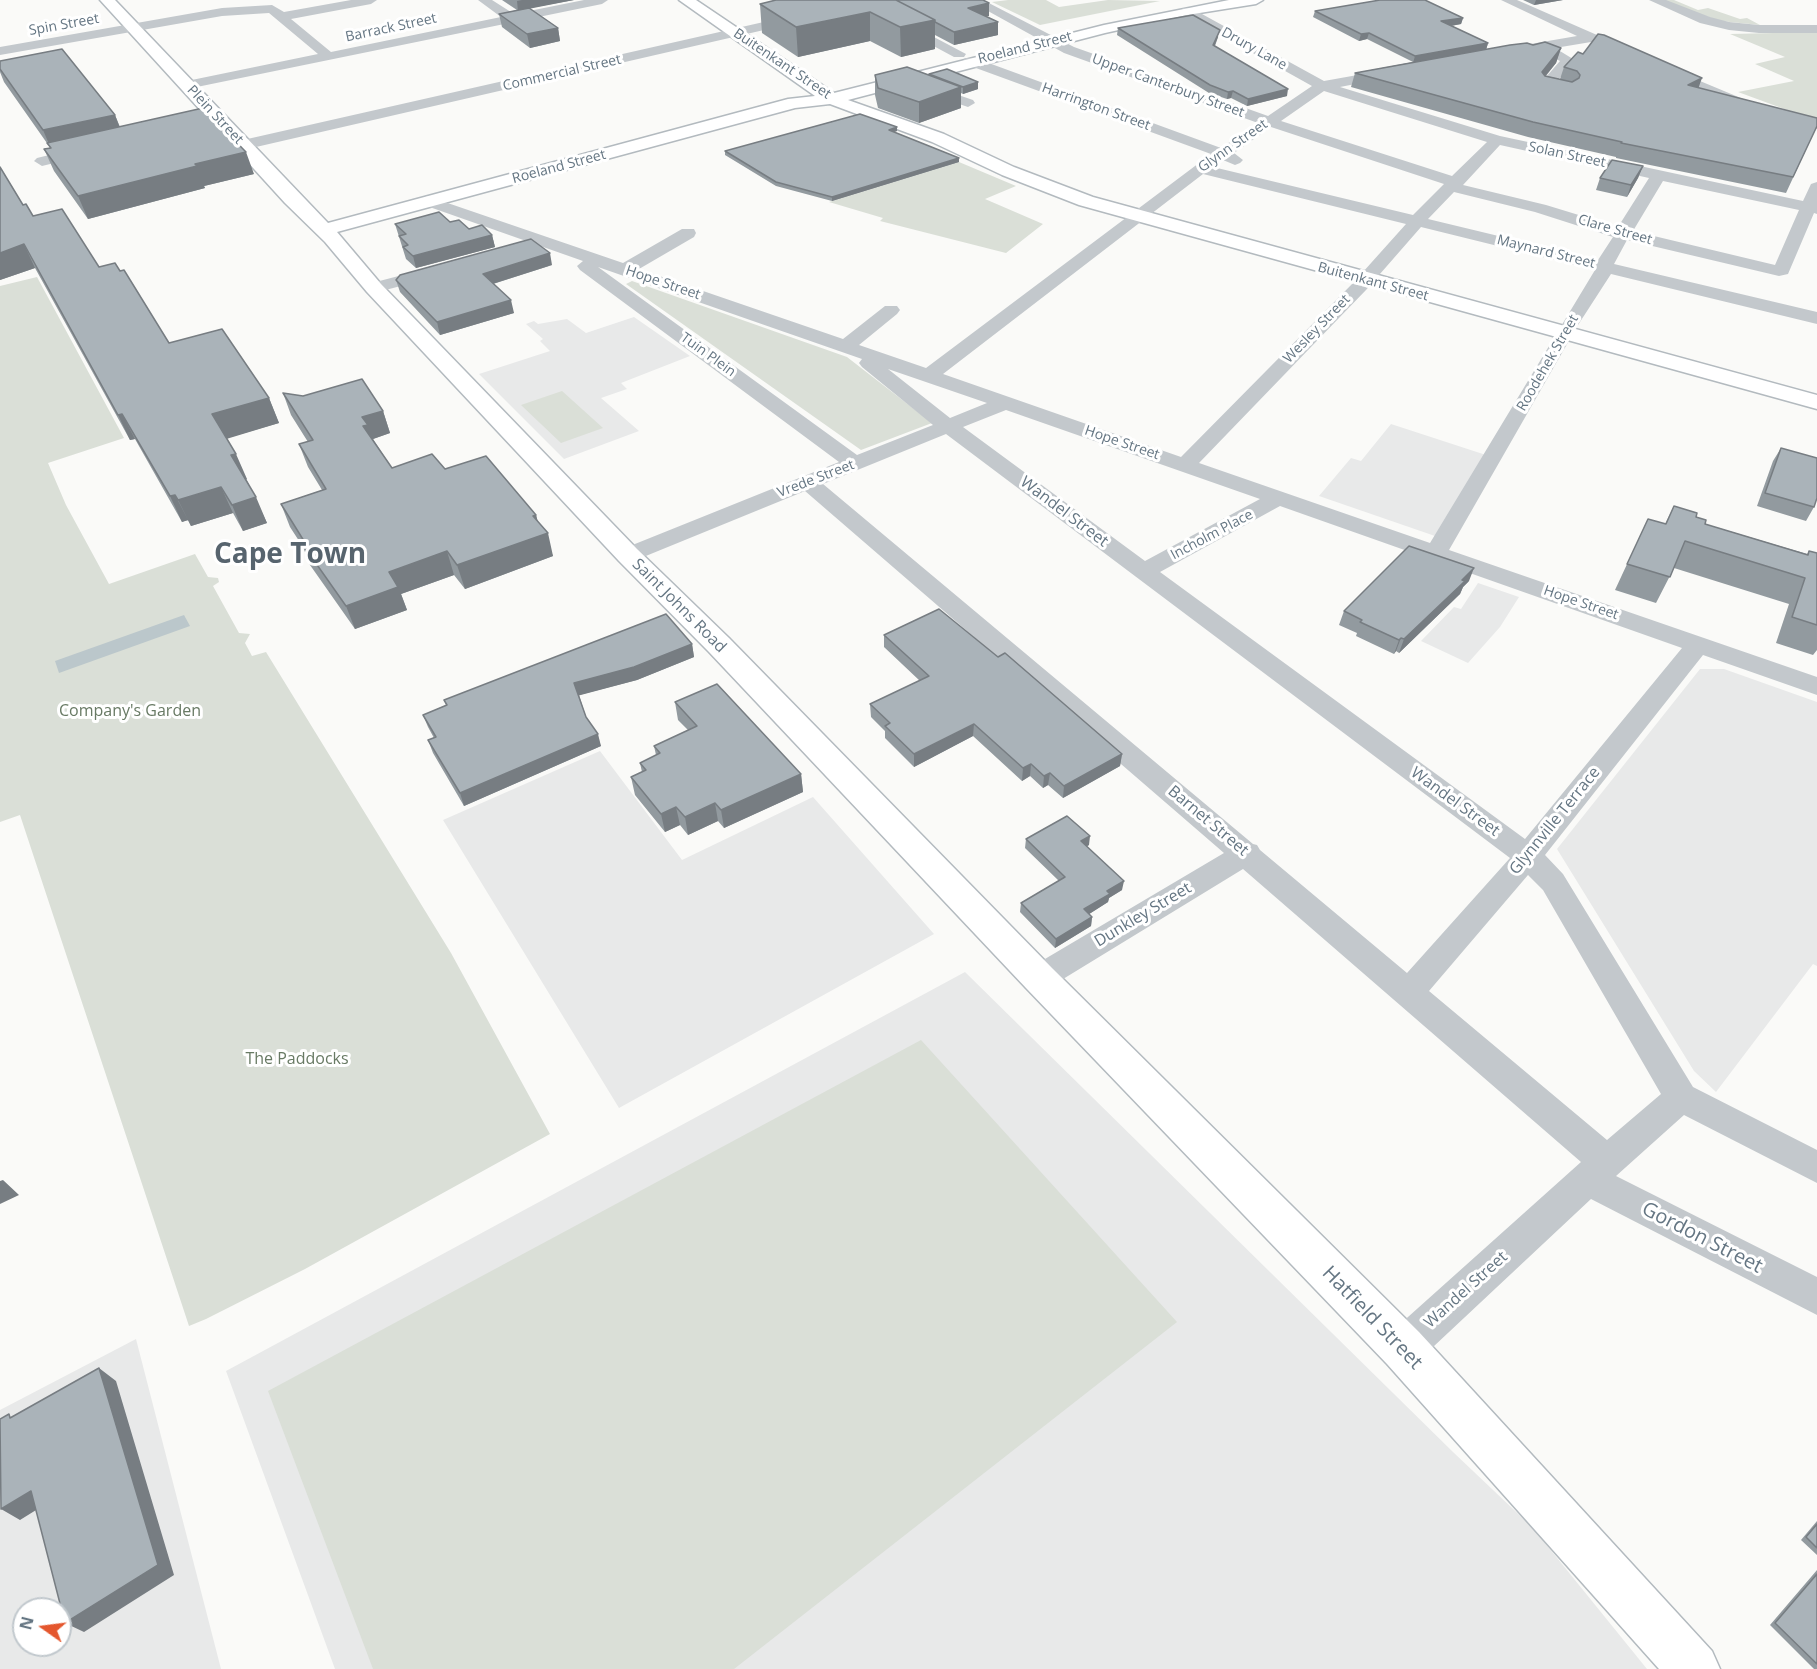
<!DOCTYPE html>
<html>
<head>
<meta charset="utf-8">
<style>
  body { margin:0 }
  #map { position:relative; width:1817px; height:1669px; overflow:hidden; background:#fafaf8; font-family:"Open Sans",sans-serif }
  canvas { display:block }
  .north { position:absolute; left:12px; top:1597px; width:60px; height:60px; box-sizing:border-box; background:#fff; border:2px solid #c1c8cd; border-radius:50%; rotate:284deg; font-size:16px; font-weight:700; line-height:24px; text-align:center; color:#657683 }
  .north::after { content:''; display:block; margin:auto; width:21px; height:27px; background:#e4572e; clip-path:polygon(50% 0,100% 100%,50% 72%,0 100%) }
</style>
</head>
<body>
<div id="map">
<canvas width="1817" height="1669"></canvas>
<div class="north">N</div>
</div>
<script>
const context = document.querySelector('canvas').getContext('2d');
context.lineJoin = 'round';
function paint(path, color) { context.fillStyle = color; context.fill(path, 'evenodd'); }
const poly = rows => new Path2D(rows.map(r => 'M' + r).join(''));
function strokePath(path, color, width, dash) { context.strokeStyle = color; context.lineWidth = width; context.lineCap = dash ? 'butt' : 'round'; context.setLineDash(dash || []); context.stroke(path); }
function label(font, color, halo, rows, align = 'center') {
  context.font = font + ' "Open Sans",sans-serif'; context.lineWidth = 6; context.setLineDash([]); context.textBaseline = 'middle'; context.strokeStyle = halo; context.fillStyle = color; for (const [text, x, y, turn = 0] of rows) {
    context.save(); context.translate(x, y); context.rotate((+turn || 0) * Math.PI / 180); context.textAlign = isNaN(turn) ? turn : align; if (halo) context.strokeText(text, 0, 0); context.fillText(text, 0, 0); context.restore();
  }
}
const built = poly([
  [634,317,690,356,621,383,627,389,601,398,639,431,564,459,479,374,550,351,540,341,543,339,526,324,534,321,538,324,567,319,586,333],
  [1391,424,1486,455,1435,536,1319,496,1351,458,1361,461],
  [1478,583,1519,597,1500,627,1468,663,1421,641,1454,607,1461,609],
  [1700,669,1724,669,1817,702,1817,966,1813,964,1716,1092,1694,1071,1557,849],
  [600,751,682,860,813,797,934,934,619,1108,443,820],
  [965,972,1453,1452,1532,1527,1647,1669,335,1669,226,1371],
  [136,1339,221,1669,0,1669,0,1410],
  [24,1609,60,1609,60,1645,24,1645]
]);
const green = poly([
  [1008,0,1046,0,1059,7,1108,0,1160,1,1040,25,992,2],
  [1661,0,1674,0,1698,10,1708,8,1740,19,1747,18,1760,25,1720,21],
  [1817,32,1817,121,1738,92,1794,81,1755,64,1785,57,1730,34],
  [959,162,1016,186,985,199,1043,224,1006,253,880,221,883,218,829,202],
  [37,277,124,438,48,463,66,505,109,584,195,554,208,577,218,578,219,582,213,586,239,633,250,634,245,643,252,656,266,652,451,953,550,1134,305,1269,206,1319,189,1326,20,815,0,822,0,286],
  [632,281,847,357,932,423,861,450,626,284],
  [562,391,603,428,561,443,521,405],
  [921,1040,1177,1322,734,1669,373,1669,268,1391]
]);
const water = poly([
  [184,615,190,626,59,673,55,661]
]);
const street = poly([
  [351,0,377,0,371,4,291,19,331,52,501,17,478,0,492,0,514,14,584,0,608,0,602,4,187,89,182,88,180,85,182,82,318,54,269,13,222,16,0,55,0,47,222,8,272,5,284,12,351,0],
  [848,0,864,0,966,54,964,57,954,57,848,0],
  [968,0,983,0,1074,47,1268,116,1312,86,1183,14,1181,11,1183,8,1191,8,1324,81,1391,69,1396,70,1398,73,1396,76,1340,87,1500,136,1803,201,1811,184,1817,182,1817,214,1814,213,1788,274,1779,276,1627,240,1614,264,1817,312,1817,324,1611,274,1578,325,1449,550,1817,677,1817,695,1703,655,1545,855,1563,874,1693,1087,1817,1150,1817,1183,1684,1115,1616,1176,1817,1277,1817,1315,1591,1199,1417,1362,1403,1367,1389,1362,1384,1348,1389,1334,1581,1162,1243,869,1050,987,1039,991,1028,987,1023,978,1028,969,1224,853,805,491,636,560,628,562,620,560,616,555,620,550,839,462,580,270,577,266,583,261,421,204,419,201,427,196,433,198,623,263,682,229,694,229,696,233,694,237,639,269,843,339,885,306,897,306,900,310,897,314,859,345,926,368,1211,154,965,64,963,61,965,58,975,58,1221,148,1258,123,1064,53,968,0],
  [1324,91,1487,142,1452,176,1281,121,1324,91],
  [1271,127,1444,184,1413,215,1213,167,1223,160,1235,165,1240,163,1243,160,1234,153,1271,127],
  [1500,145,1649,178,1618,227,1546,205,1463,185,1500,145],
  [1203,174,1406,224,1354,282,1181,457,943,374,1203,174],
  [1663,181,1799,210,1775,265,1633,231,1663,181],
  [1454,192,1535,212,1613,237,1598,260,1428,219,1454,192],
  [1421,227,1595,270,1430,543,1199,463,1366,290,1421,227],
  [598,267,862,359,859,363,862,367,933,425,857,455,598,267],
  [888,369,987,403,950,418,888,369],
  [1006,410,1260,499,1145,561,963,427,1006,410],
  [946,434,1510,858,1407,973,1260,850,1257,845,1253,844,823,484,946,434],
  [1280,506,1682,648,1525,839,1160,572,1280,506],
  [1528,875,1543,890,1661,1094,1607,1140,1429,991,1528,875],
  [1501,0,1517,0,1597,35,1599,38,1597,41,1555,48,1573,59,1572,65,1555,83,1571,88,1573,91,1571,94,1561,94,1541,88,1539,85,1560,61,1540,51,1513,55,1506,51,1513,47,1577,36,1501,0],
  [1649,0,1666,0,1710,17,1729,22,1759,25,1817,25,1817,33,1759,33,1729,30,1700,23,1649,0],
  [799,14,805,18,803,21,243,150,235,145,243,140,799,14],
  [1664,66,1748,101,1817,120,1817,129,1738,107,1659,73,1657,70,1659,67,1664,66],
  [926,84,973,100,975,103,968,107,921,91,919,88,926,84],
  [86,146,94,151,91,154,42,166,34,161,37,158,86,146],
  [433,267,439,268,442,272,439,276,374,293,368,292,365,288,368,284,433,267]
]);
const secondary = poly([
  [100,0,115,0,328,223,788,99,815,96,679,0,696,0,834,93,1104,25,1229,0,1263,0,1256,4,1187,15,1105,33,848,100,944,134,1014,167,1093,197,1817,395,1817,409,1079,205,1002,175,932,142,830,104,795,108,337,232,381,284,637,549,729,638,1052,968,1419,1332,1712,1651,1720,1669,1659,1669,1387,1364,1026,988,709,652,619,561,367,292,325,242,285,203,100,0]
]);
const wall = poly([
  [502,0,574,0,530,8,558,28,560,41,530,48,502,27,499,14,517,10],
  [1523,0,1563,0,1534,5],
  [760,4,989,16,986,16,998,35,954,45,935,35,935,49,901,57,870,41,798,57,762,33],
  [1315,11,1463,18,1461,24,1451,26,1488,43,1486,50,1533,45,1561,48,1556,63,1546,76,1560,79,1564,67,1698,88,1817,126,1786,193,1616,158,1616,157,1528,137,1351,87,1355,73,1413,62,1367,39,1359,41,1313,17],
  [1118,28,1218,37,1215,46,1287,96,1247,106,1231,98,1227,99,1209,93,1117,35],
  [0,61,115,115,120,127,254,174,204,186,205,188,88,219,54,171,44,149,50,148,49,146,4,82,0,72],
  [875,75,929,75,978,82,978,89,963,94,961,93,961,108,919,123,878,108,875,95],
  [897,131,894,132,959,158,959,162,832,201,776,186,725,155,725,151],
  [1643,166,1638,178,1627,197,1596,190,1600,178],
  [0,167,23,205,33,216,99,267,120,271,169,343,269,398,279,423,227,438,267,523,243,531,233,513,191,526,188,520,182,522,135,439,130,440,35,268,0,280],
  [450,222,469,229,492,235,495,247,416,268,406,259,395,224],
  [552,265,493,284,514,313,440,335,400,292,396,280],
  [283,393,383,411,390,433,373,439,392,468,445,469,536,515,538,522,553,556,465,589,454,575,401,594,407,610,355,629,310,565,303,547,290,527,281,504,322,490,308,467,299,444,308,442,291,415],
  [1781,448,1814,507,1806,521,1757,506,1773,461],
  [1674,506,1696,517,1705,524,1807,554,1809,551,1817,553,1817,650,1813,655,1776,643,1789,604,1674,568,1656,603,1615,590,1648,519,1665,524],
  [1469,581,1463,587,1460,594,1399,653,1396,651,1394,654,1356,636,1357,633,1339,625,1344,611],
  [884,635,998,657,1122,754,1120,766,1063,798,1048,785,1043,788,1030,776,1022,781,973,736,914,767,885,738,885,731,871,717,870,704,920,681,884,647],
  [692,644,694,657,637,680,579,695,586,717,601,746,464,806,433,753,428,740,434,738,428,727,423,715,446,705,444,700],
  [675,702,801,774,803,792,724,828,718,821,688,835,680,825,665,832,635,795,631,777,642,772,640,763,656,755,654,746,688,730,678,720],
  [1026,839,1089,845,1087,846,1122,890,1109,898,1108,902,1089,914,1092,917,1091,926,1055,948,1020,912,1021,903,1059,881,1025,848],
  [1817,1521,1817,1555,1801,1540],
  [1817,1570,1817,1669,1814,1669,1770,1625]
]);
const shadedWall = poly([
  [522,0,574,0,518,11,517,1],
  [1536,0,1563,0,1534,5],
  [989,3,989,16,968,20,968,8],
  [870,12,870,41,798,57,796,27],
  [1463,18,1461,24,1439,28,1441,21],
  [935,20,935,49,901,57,900,27],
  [998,22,998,35,954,45,954,32],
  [558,28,560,41,530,48,527,34],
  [1220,30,1218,37,1212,52,1213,45],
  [1369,33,1367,39,1359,41,1361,34],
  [1488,43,1486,50,1413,63,1415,56],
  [1561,48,1556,63,1537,86,1542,72],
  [1702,78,1697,92,1688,85],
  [978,82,978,89,963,94,963,87],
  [961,87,961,108,919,123,919,102],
  [1288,89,1287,96,1247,106,1248,99],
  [1233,91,1231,98,1227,99,1228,92],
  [115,115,123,136,52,151,43,130],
  [897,127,897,131,889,134,889,130],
  [246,152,254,174,204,186,205,188,88,219,78,196,195,164],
  [959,158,959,162,832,201,832,197],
  [1643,166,1638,178,1627,197,1631,185],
  [492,235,495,247,416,268,413,256],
  [24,244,35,268,0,280,0,253],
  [550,253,552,265,486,286,483,274],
  [511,300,514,313,440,335,437,322],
  [269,398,279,423,223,440,212,414],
  [383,411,390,433,373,439,376,448,363,426,362,417],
  [122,414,135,439,130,440,118,415],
  [236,454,247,479,242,481,231,455],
  [221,487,233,513,191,526,178,500],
  [175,495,188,520,182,522,170,496],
  [256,497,267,523,243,531,232,505],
  [536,515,541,535,548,533,553,556,465,589,457,565,533,516],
  [447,551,454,575,401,594,407,610,355,629,346,606,389,572],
  [1474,568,1469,581,1463,587,1460,594,1399,653,1404,639],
  [1401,638,1396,651,1394,654,1399,640],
  [692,644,694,657,637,680,577,696,574,683],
  [974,724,973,736,914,767,914,754],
  [598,734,601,746,464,806,460,793],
  [1122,754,1120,766,1063,798,1064,786],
  [1031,764,1030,776,1022,781,1023,768],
  [1050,773,1048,785,1043,788,1044,776],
  [801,774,803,792,724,828,721,810],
  [715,803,718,821,688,835,685,817],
  [676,807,680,825,665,832,661,814],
  [1090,836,1089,845,1080,850,1081,841],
  [1124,881,1122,890,1109,898,1108,902,1083,918,1084,909,1107,891],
  [1092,917,1091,926,1055,948,1056,939],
  [3,1180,19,1195,0,1204,0,1181],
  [99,1368,116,1381,174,1575,84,1632,65,1623],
  [31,1491,49,1502,20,1520,1,1509]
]);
const building = poly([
  [776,0,896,0,935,20,900,27,870,12,796,27,760,4,776,0],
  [896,0,983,0,989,3,968,8,998,22,954,32,935,22,935,20,896,0],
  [1380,0,1425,0,1463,18,1441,21,1488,43,1415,56,1369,33,1361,34,1315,11,1380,0],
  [529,8,558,28,527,34,499,14,529,8],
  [1193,15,1220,30,1213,45,1288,89,1248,99,1233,91,1228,92,1210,85,1118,28,1193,15],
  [1598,34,1604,35,1702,78,1688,85,1817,118,1817,126,1793,177,1621,143,1622,142,1533,122,1355,73,1510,45,1527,43,1533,45,1545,42,1561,48,1542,72,1545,76,1572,82,1579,78,1580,75,1577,71,1564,67,1578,52,1583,54,1598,34],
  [62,49,115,115,43,130,0,69,0,61,62,49],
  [907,67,961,87,919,102,878,88,875,75,907,67],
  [947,69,978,82,963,87,929,74,947,69],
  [203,108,246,152,195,164,197,166,78,196,44,149,51,148,47,143,203,108],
  [860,114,897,127,889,130,959,158,832,197,776,182,725,151,860,114],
  [1612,160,1643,166,1631,185,1600,178,1612,160],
  [0,167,23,205,26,204,33,216,62,209,99,267,115,263,120,271,124,270,169,343,222,329,269,398,212,414,236,454,231,455,256,497,232,505,221,487,178,500,175,495,170,496,122,414,118,415,24,244,0,253,0,167],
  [439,212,450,222,459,220,469,229,482,225,492,235,413,256,403,247,408,245,399,236,406,234,395,224,439,212],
  [531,239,550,253,483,274,511,300,437,322,396,280,400,275,531,239],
  [362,379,383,411,362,417,368,425,363,426,392,468,432,454,445,469,486,456,536,515,533,516,548,533,457,565,447,551,389,572,398,587,346,606,301,542,304,541,281,504,326,489,299,444,313,440,283,393,303,396,362,379],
  [1781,448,1817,458,1817,498,1814,507,1765,493,1781,448],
  [1674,506,1697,513,1696,517,1706,520,1705,524,1808,555,1809,551,1817,553,1817,625,1792,617,1805,578,1685,541,1670,577,1627,564,1648,519,1666,524,1674,506],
  [1409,546,1474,568,1462,580,1465,581,1404,639,1401,638,1399,640,1360,622,1362,620,1344,611,1409,546],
  [939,609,998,657,1005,653,1122,754,1064,786,1050,773,1044,776,1031,764,1023,768,974,724,914,754,885,726,890,723,870,704,929,676,884,635,939,609],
  [666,614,692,644,634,667,574,683,586,717,598,734,460,793,428,740,436,737,423,715,447,705,444,700,666,614],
  [717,684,801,774,721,810,715,803,685,817,676,807,661,814,631,777,646,770,640,763,660,753,654,746,697,726,675,702,717,684],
  [1067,816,1090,836,1081,841,1124,881,1107,891,1110,894,1084,909,1092,917,1056,939,1021,903,1065,877,1026,839,1067,816],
  [99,1368,158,1565,65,1623,31,1491,1,1509,0,1419,9,1414,10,1418,99,1368],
  [1817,1524,1817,1548,1806,1537,1817,1524],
  [1817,1574,1817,1664,1775,1623,1817,1574]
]);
const farStreetnames = [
  ["Spin Street",64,25,-10],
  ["Barrack Street",391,28,-12],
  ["Roeland Street",1025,48,-14],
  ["Drury Lane",1254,49,29],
  ["Buitenkant Street",782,64,34],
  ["Commercial Street",562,73,-13],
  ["Upper Canterbury Street",1168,86,20],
  ["Harrington Street",1096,107,20],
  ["Plein Street",215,115,47],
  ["Glynn Street",1233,146,-35],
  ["Solan Street",1567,155,12],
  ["Roeland Street",559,167,-15],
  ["Clare Street",1615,230,16],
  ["Maynard Street",1546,252,14],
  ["Buitenkant Street",1373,282,15],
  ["Hope Street",663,283,19],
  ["Wesley Street",1317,329,-46],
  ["Tuin Plein",708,355,36],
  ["Roodehek Street",1548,363,-60],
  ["Hope Street",1122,443,19],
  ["Vrede Street",816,479,-21],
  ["Incholm Place",1212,535,-28],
  ["Hope Street",1581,603,19]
];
const streetNames = [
  ["Wandel Street",1064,512,37],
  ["Saint Johns Road",679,606,45],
  ["Wandel Street",1455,802,36],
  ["Barnet Street",1208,821,40],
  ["Glynnville Terrace",1555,821,-51],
  ["Dunkley Street",1143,915,-31],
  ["Wandel Street",1466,1290,-42]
];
const parkNames = [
  ["Company's Garden",130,711],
  ["The Paddocks",297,1059]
];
const nearStreetnames = [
  ["Gordon Street",1702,1238,27],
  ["Hatfield Street",1372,1318,46]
];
const townNames = [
  ["Cape Town",290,555]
];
paint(built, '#e8e9e9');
paint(green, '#dadfd7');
paint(water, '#bbc7cb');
strokePath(secondary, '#b3babf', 3);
paint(street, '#c3c8cc');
paint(secondary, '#fff');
paint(wall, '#929a9f');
paint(shadedWall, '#777d82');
paint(building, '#aab3b9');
strokePath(building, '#777d82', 1.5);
label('14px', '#657683', '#fff', farStreetnames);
label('16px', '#657683', '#fff', streetNames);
label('16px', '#687a64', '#fff', parkNames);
label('20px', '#657683', '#fff', nearStreetnames);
label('bold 28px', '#57646e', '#fff', townNames);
</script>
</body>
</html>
